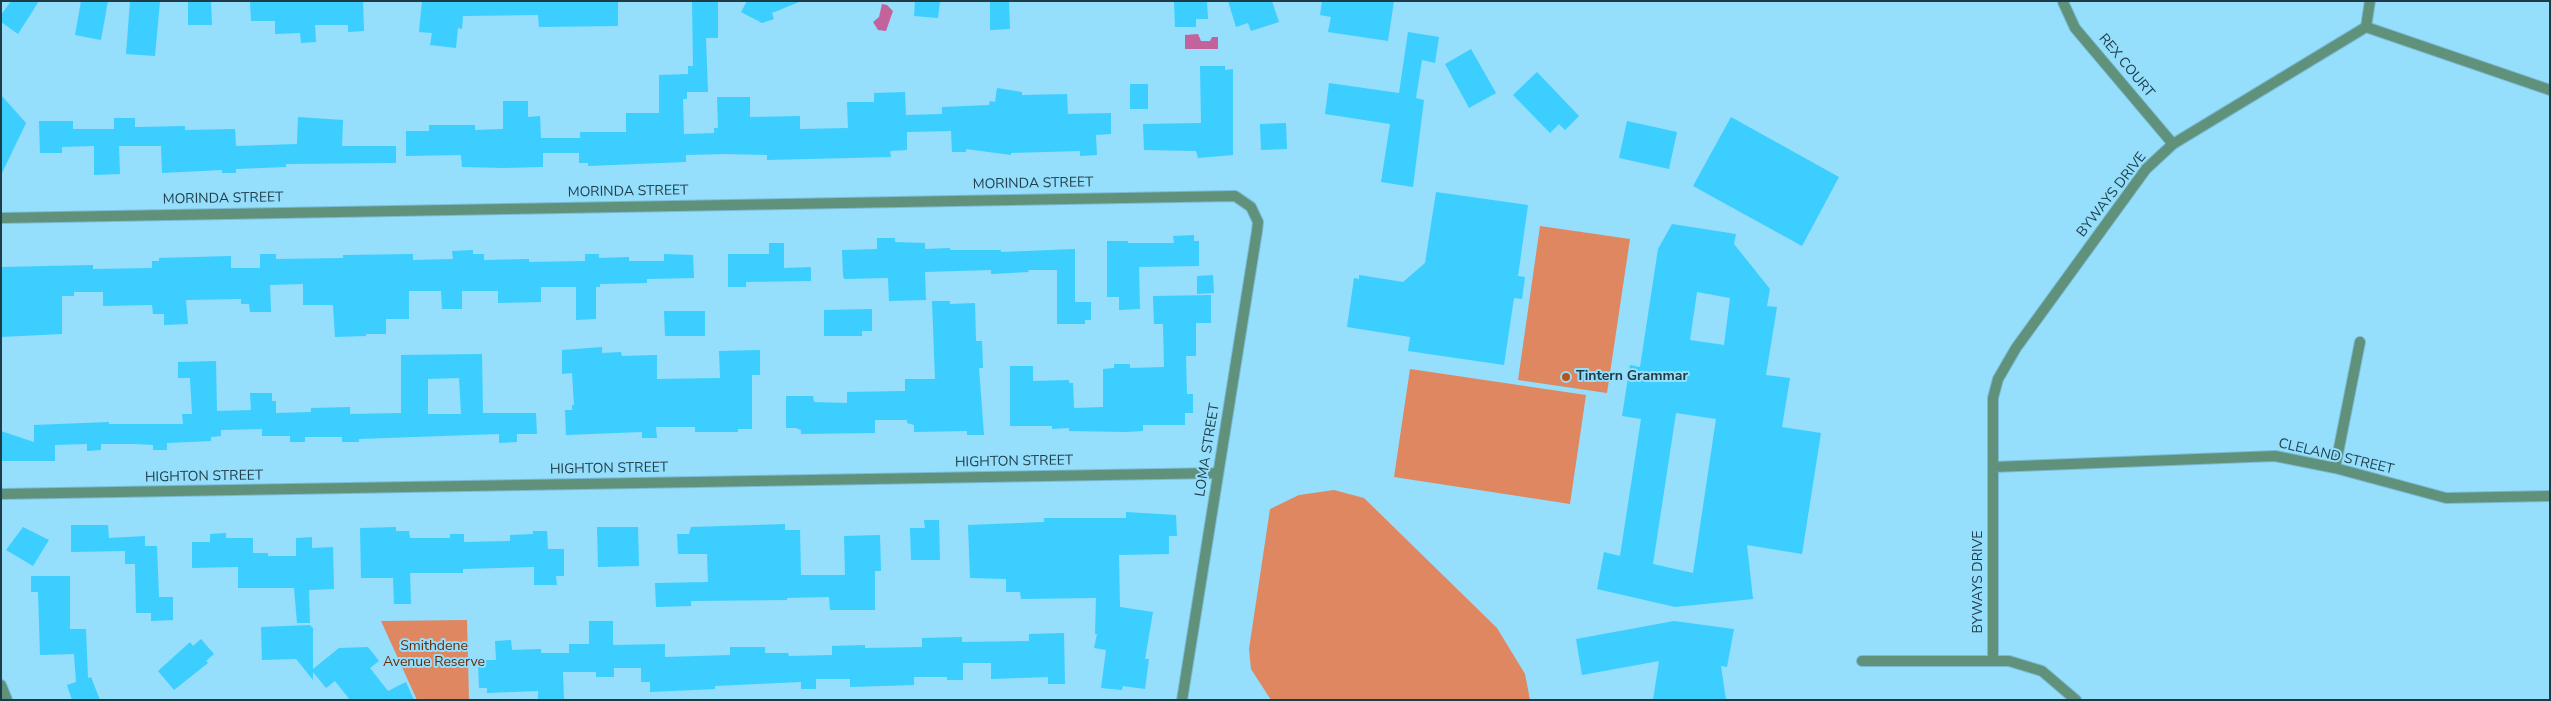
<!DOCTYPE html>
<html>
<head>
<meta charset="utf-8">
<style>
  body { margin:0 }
  #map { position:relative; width:2551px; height:701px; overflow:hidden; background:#95defc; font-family:"Nunito Sans",sans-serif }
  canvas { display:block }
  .frame { position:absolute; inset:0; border:2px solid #1d3c47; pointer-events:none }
</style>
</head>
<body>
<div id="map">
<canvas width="2551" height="701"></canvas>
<div class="frame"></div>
</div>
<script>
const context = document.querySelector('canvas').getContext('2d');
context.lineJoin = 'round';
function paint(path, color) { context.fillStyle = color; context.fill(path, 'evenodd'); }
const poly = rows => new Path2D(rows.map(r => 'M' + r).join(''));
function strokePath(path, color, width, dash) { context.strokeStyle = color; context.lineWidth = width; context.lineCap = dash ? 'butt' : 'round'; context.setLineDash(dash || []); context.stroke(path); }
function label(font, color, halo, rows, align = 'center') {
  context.font = font + ' "Nunito Sans",sans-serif'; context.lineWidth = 4; context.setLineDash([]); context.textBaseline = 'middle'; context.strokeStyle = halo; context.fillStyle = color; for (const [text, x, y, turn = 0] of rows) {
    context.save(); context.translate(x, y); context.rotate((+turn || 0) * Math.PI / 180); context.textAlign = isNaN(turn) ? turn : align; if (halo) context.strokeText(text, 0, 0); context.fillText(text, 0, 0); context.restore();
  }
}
const green = poly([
  [1540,226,1630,239,1607,393,1518,380],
  [1410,369,1586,395,1570,504,1394,477],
  [1334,490,1364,498,1497,628,1525,674,1530,700,1271,700,1251,669,1249,649,1270,509,1299,495],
  [467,620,469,700,417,700,381,621]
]);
const water = poly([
  [882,4,887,5,893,11,886,31,878,30,873,22,879,17],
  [1198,34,1201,41,1210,41,1212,37,1218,37,1218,49,1185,49,1185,35]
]);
const building = poly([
  [11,1,39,1,18,34,1,22,1,15],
  [81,1,108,1,101,40,75,35],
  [130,1,160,1,155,56,126,54],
  [188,1,211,1,212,25,188,25],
  [250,1,363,1,364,31,348,32,348,25,315,25,316,42,301,43,300,33,275,34,275,21,251,21],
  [422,1,618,1,618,26,539,27,538,15,463,16,462,29,458,28,456,48,430,45,432,33,419,32],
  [692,1,718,1,718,38,706,38,708,92,687,92,687,99,683,99,684,134,714,133,714,128,718,128,717,97,750,97,750,117,800,116,800,129,848,128,847,102,874,102,874,93,905,92,906,115,942,114,942,107,989,105,990,101,995,102,997,88,1022,92,1022,95,1067,94,1068,114,1111,113,1111,134,1096,135,1097,155,1080,156,1080,151,1011,153,1011,155,966,149,966,152,952,152,951,131,907,132,907,150,890,151,891,157,767,160,767,155,725,154,686,155,686,162,588,166,588,163,579,163,579,153,543,153,543,167,504,168,462,167,461,155,406,156,406,131,429,131,429,125,475,125,475,130,503,129,503,101,528,101,528,117,540,116,541,138,580,138,580,132,626,132,626,113,659,113,659,75,688,74,688,66,693,66],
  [747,1,799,1,799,2,772,13,774,19,762,23,741,12],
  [915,1,940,1,938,18,914,16],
  [990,1,1009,1,1010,29,990,30],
  [1174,1,1207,1,1208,19,1196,19,1196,27,1175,27],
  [1228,1,1272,1,1279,22,1251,31,1248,23,1236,27],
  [1322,1,1394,1,1388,41,1328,32,1331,17,1320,15],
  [1408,32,1439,37,1435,63,1422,60,1416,98,1424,100,1413,187,1381,182,1390,124,1325,114,1329,83,1399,93],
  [1471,49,1496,93,1469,108,1445,64],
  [1200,66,1225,66,1225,70,1233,69,1233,155,1198,158,1196,151,1144,150,1143,124,1201,123],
  [1537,72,1579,116,1565,130,1559,124,1550,133,1513,95],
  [1130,84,1148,84,1148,109,1130,109],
  [1,95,26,123,1,175],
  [298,117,343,120,342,146,396,146,396,163,286,164,286,167,236,169,236,173,222,173,222,170,162,173,161,146,119,146,120,174,94,175,94,146,62,147,62,153,40,153,39,121,73,121,73,129,114,129,114,118,135,118,135,127,185,126,185,130,235,129,236,146,297,144],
  [1731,117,1839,177,1802,246,1693,186],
  [1627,121,1677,132,1669,169,1619,158],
  [1286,123,1287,149,1261,150,1260,124],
  [1436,192,1528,205,1518,276,1525,277,1522,299,1514,298,1504,365,1408,351,1410,337,1347,327,1354,278,1359,279,1359,275,1403,282,1425,263],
  [1672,224,1736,234,1734,244,1770,289,1767,306,1777,307,1766,375,1790,378,1782,427,1821,433,1802,554,1747,545,1753,599,1675,607,1597,589,1604,552,1620,556,1641,419,1622,416,1630,365,1640,367,1658,249],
  [1697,292,1730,298,1724,345,1690,340],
  [1676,413,1716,419,1693,573,1653,564],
  [1194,235,1194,241,1199,241,1199,266,1139,267,1140,309,1119,310,1119,297,1107,297,1107,241,1128,241,1128,243,1174,243,1173,236],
  [877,238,895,238,895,242,925,243,925,249,950,248,950,250,1001,250,1001,252,1075,249,1075,302,1091,302,1091,320,1085,320,1085,324,1057,324,1057,270,1028,270,1029,272,991,274,991,270,925,272,926,300,889,301,888,278,844,279,843,275,842,250,877,249],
  [769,243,784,243,784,268,811,267,811,281,746,282,746,287,728,287,728,254,769,254],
  [473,250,473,254,484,254,484,260,529,259,529,262,585,261,585,254,599,254,599,258,629,257,629,261,664,261,664,254,693,255,694,278,647,279,647,283,600,284,600,287,596,287,596,319,576,320,576,287,541,287,541,302,498,303,498,291,462,291,462,309,442,309,441,291,409,291,409,319,386,319,386,334,366,334,366,336,335,337,333,305,303,305,303,284,270,285,271,312,250,312,249,304,241,304,241,299,186,300,188,324,164,325,164,314,153,314,152,305,103,306,103,292,74,292,74,296,62,296,62,334,1,337,1,267,93,265,93,269,152,268,152,261,159,261,159,258,231,256,231,268,260,268,260,254,276,254,276,259,343,258,343,255,413,254,413,260,453,259,452,251],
  [1213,275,1214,293,1197,294,1197,276],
  [1211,295,1211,323,1196,323,1196,356,1186,356,1187,394,1193,394,1193,413,1185,413,1185,425,1143,425,1143,431,1126,432,1069,431,1069,428,1052,429,1052,426,1010,426,1010,366,1033,366,1033,381,1069,380,1069,383,1073,383,1074,408,1103,407,1103,369,1114,368,1114,364,1130,364,1130,368,1164,367,1163,324,1154,324,1153,296],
  [932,301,950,301,950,304,975,303,976,341,982,341,983,368,979,368,984,435,967,435,967,431,914,432,914,425,907,423,907,420,875,420,875,433,801,434,801,430,796,428,786,428,786,396,813,396,814,402,847,403,847,392,905,391,905,379,935,379],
  [872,309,872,331,862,331,862,336,824,336,824,310],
  [664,311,705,311,705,336,665,336],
  [602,347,602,353,621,352,622,356,657,355,657,379,720,378,719,351,760,350,760,375,752,375,752,429,738,429,738,432,695,432,695,427,656,427,657,438,642,438,642,432,566,435,565,410,572,410,572,405,574,405,572,373,562,374,562,350],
  [482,354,483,413,536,413,537,434,517,434,517,442,499,443,499,434,359,439,359,442,342,442,342,437,305,437,305,442,290,442,290,436,262,436,262,429,221,430,221,436,211,437,211,441,167,443,167,450,153,450,153,445,135,444,101,444,101,450,87,451,87,444,55,445,55,461,1,461,1,431,34,442,34,425,109,422,109,424,183,424,182,414,192,414,190,378,178,378,178,362,216,361,217,411,251,410,250,393,272,393,272,401,276,401,276,413,311,412,311,408,350,407,350,414,401,413,401,355],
  [459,378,461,414,428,414,428,379],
  [1126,512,1176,515,1177,536,1169,536,1169,554,1119,555,1120,607,1153,612,1145,659,1149,659,1145,689,1123,686,1122,690,1101,688,1106,650,1094,648,1097,634,1095,634,1096,598,1021,599,1020,592,1006,592,1006,579,970,578,968,525,1044,522,1044,518,1126,518],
  [924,520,939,520,940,560,911,560,910,528,925,528],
  [785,524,785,530,800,530,801,575,845,575,844,536,880,535,881,571,875,571,875,610,830,610,829,597,787,598,787,600,691,601,691,606,656,607,655,583,708,582,707,554,678,554,677,534,689,534,691,527],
  [71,525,108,525,109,538,145,536,145,546,157,546,159,597,173,597,173,620,151,621,151,613,136,613,135,564,125,564,125,551,71,552],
  [23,527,49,540,33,566,6,550],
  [396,527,396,531,409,531,410,538,450,538,450,534,464,534,464,542,510,541,510,535,533,534,533,531,547,531,548,549,564,549,564,576,556,576,557,585,534,585,534,567,463,569,463,573,410,573,411,604,394,604,393,578,361,578,360,528],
  [597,527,638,527,639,566,598,567],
  [226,533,226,538,253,538,253,553,268,553,268,556,296,556,296,538,312,537,312,548,333,547,334,589,309,590,310,623,297,623,294,588,238,588,238,567,192,568,192,542,210,542,210,534],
  [31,576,70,576,70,629,86,629,88,678,91,677,100,700,72,700,67,685,76,682,74,654,40,655,38,592,31,592],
  [589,621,613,621,613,645,665,644,665,657,730,655,730,647,765,647,765,653,788,653,789,656,832,655,832,646,865,645,865,648,922,647,922,638,962,637,962,642,1029,641,1029,634,1064,633,1065,684,1048,684,1048,677,991,679,991,663,963,663,963,680,947,680,947,677,914,677,914,685,850,687,850,679,816,679,816,689,801,689,801,682,715,686,715,689,650,692,650,682,641,682,641,668,614,668,614,677,596,677,596,672,563,672,564,700,538,700,538,691,487,693,487,688,479,688,478,663,485,663,485,660,496,660,495,641,511,640,512,650,541,649,541,653,569,653,569,644,589,644],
  [1674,621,1734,629,1727,667,1721,666,1726,700,1653,700,1659,661,1582,675,1576,639],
  [310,625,313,628,313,669,339,648,368,647,379,661,370,668,388,691,406,682,414,700,350,700,335,681,326,688,313,672,313,680,296,659,262,660,261,627],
  [201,639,214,654,206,661,208,663,174,690,158,671,190,642,193,646]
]);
const minor = poly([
  [2063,2,2075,28,2173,144],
  [2366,27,2370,1],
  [1,218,1235,196,1251,207,1258,222,1257,231,1182,700],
  [1994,467,2275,456,2335,468,2446,498,2550,496],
  [2335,468,2360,342],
  [1,494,1218,473],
  [1993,660,1993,398,1998,379,2016,348,2146,169,2173,144,2366,27,2550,90],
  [1862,661,2009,661,2042,671,2076,700],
  [1,685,7,700]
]);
const markers = [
  [1566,377,5,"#b7541e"]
];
const streetNames = [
  ["REX COURT",2126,66,50],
  ["MORINDA STREET",1033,184,-1],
  ["MORINDA STREET",628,192,-1],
  ["BYWAYS DRIVE",2112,195,-52],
  ["MORINDA STREET",223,199,-1],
  ["LOMA STREET",1208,450,-81],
  ["CLELAND STREET",2336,457,13],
  ["HIGHTON STREET",1014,462,-1],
  ["HIGHTON STREET",609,469,-1],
  ["HIGHTON STREET",204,477,-1],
  ["BYWAYS DRIVE",1979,582,-90]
];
const poiNames = [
  ["Tintern Grammar",1576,377]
];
const parkNames = [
  ["Smithdene",434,647],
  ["Avenue Reserve",434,663]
];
paint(green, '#de8760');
paint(water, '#c2649b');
paint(building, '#3bceff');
strokePath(minor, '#7bbad4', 12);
strokePath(minor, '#60917b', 10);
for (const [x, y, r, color] of markers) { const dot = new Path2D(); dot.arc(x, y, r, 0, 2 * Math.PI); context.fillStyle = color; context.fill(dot); strokePath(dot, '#95defc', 2); }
label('14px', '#1d3c47', '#95defc', streetNames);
label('bold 14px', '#1d3c47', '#95defc', poiNames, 'left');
label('14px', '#692a06', '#95defc', parkNames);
</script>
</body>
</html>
